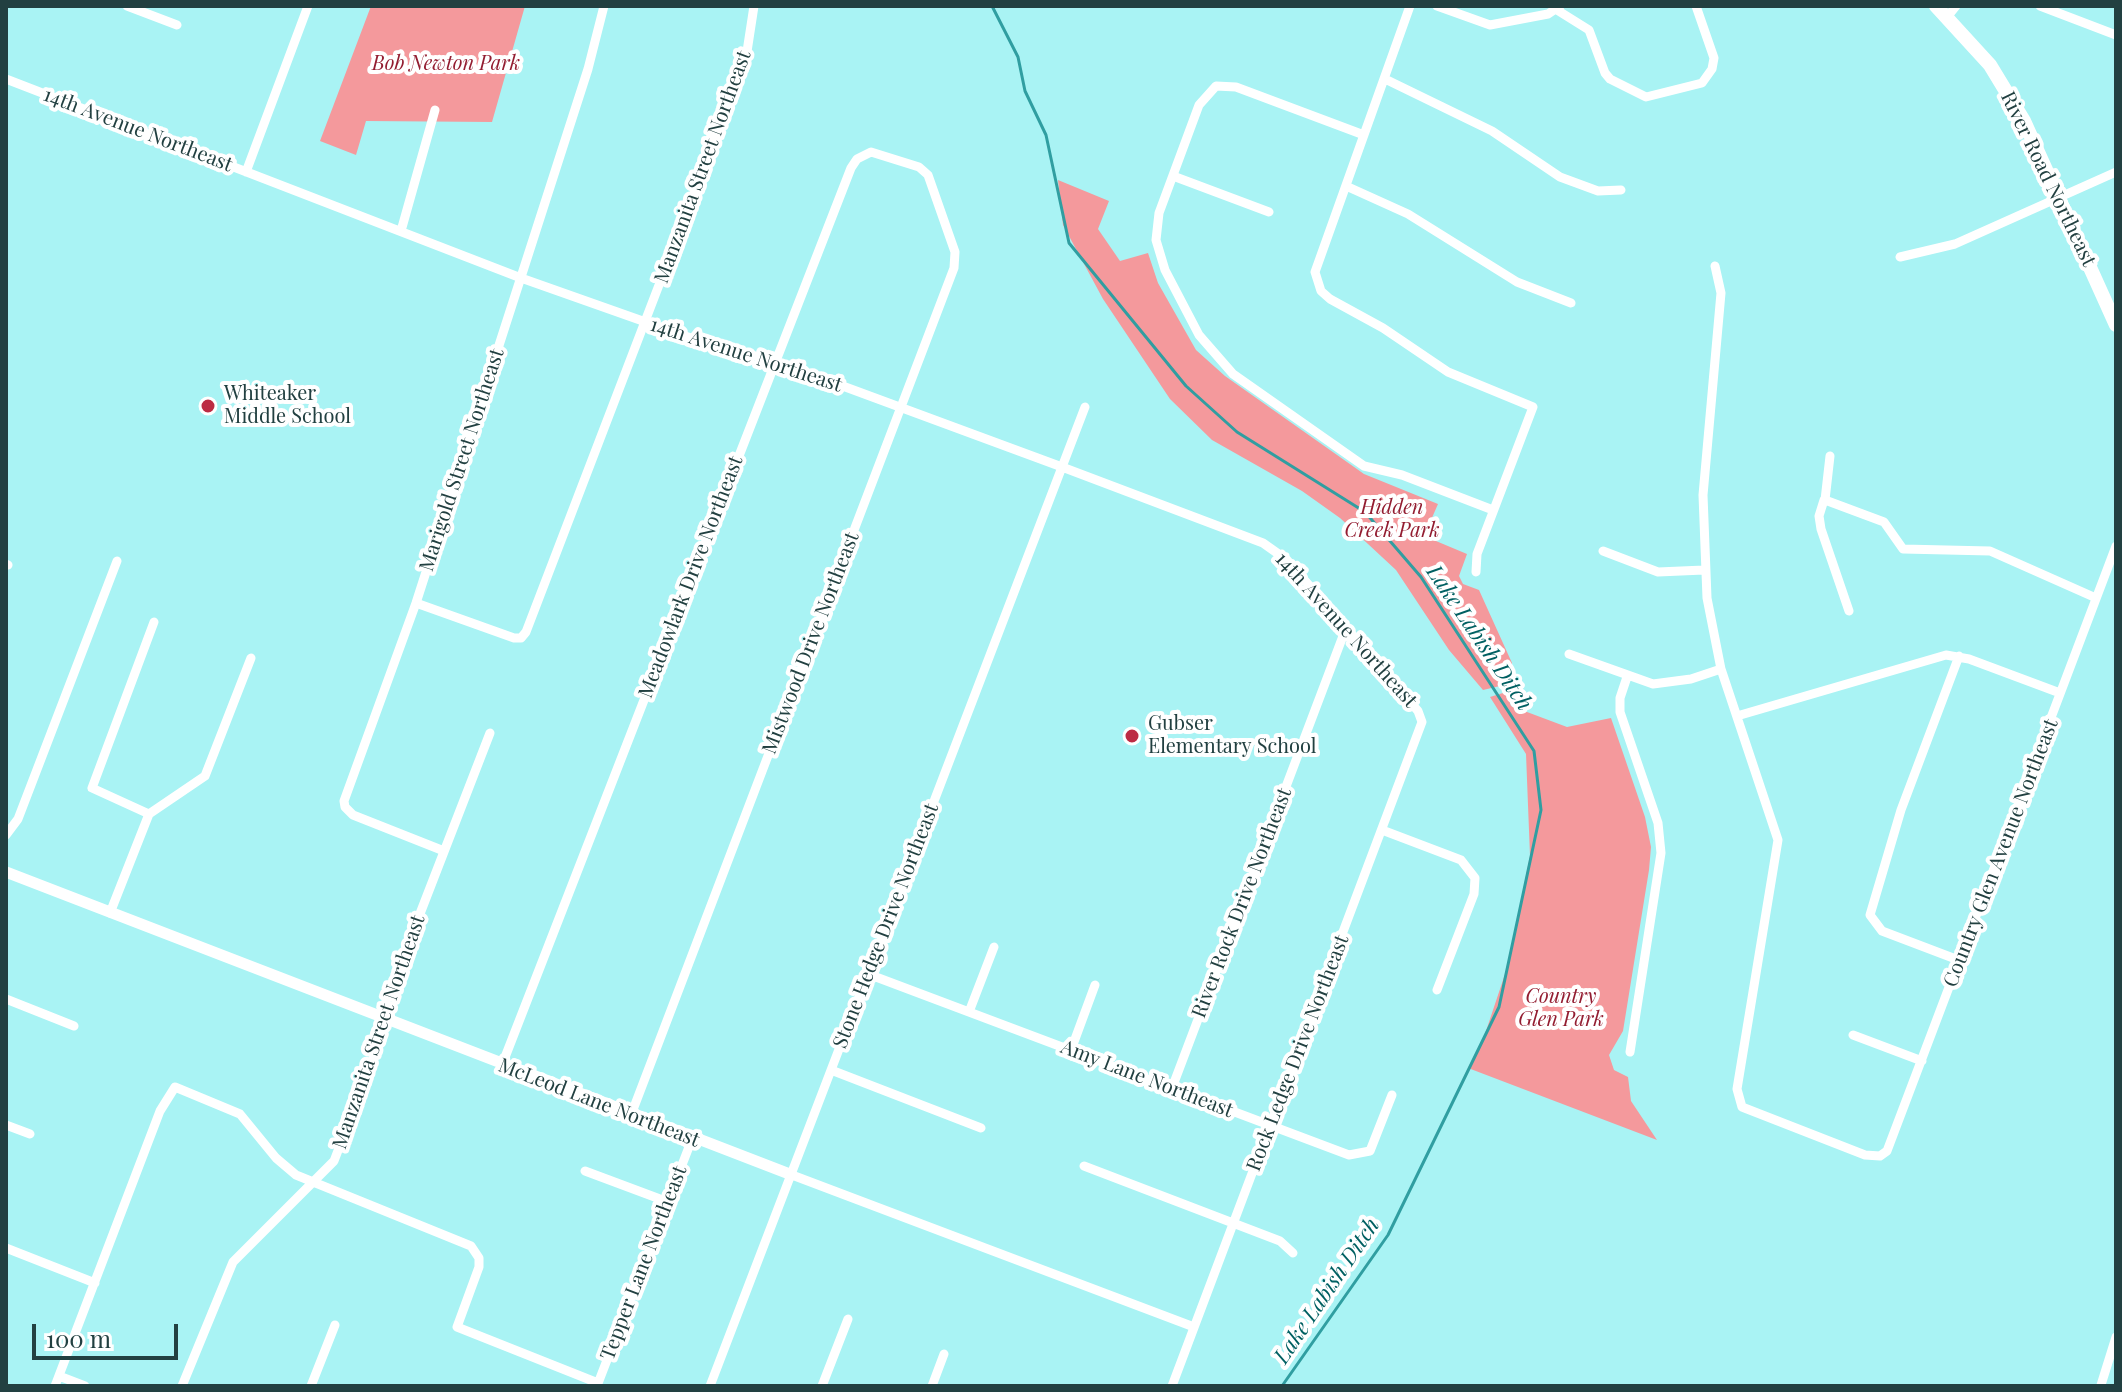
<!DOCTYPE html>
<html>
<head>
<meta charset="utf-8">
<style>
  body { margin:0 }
  #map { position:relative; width:2122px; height:1392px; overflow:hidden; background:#a9f3f4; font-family:"Playfair Display",serif }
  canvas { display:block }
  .frame { position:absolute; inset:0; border:8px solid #224041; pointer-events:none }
  .scale { position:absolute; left:32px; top:1324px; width:146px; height:36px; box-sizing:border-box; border:4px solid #224041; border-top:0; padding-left:10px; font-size:24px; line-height:28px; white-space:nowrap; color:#224041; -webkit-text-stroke:6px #fff; paint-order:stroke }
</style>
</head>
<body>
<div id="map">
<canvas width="2122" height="1392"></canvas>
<div class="frame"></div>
<div class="scale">100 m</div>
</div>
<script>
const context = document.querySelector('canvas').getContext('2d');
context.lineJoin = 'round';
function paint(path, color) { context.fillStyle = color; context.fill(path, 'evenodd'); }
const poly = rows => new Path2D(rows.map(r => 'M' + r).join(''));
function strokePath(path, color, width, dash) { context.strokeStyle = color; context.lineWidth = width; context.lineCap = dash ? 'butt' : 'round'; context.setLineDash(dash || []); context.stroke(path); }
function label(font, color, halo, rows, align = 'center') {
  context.font = font + ' "Playfair Display",serif'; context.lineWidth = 8; context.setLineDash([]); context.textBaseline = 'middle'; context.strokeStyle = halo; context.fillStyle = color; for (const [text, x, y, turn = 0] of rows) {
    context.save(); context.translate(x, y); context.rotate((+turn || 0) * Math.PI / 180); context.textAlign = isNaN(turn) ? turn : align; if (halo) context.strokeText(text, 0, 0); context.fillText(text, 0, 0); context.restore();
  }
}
const green = poly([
  [371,6,525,6,492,122,366,121,356,155,320,141],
  [1058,180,1109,201,1098,229,1120,261,1148,253,1158,283,1196,350,1225,376,1364,474,1438,504,1424,536,1467,554,1459,576,1463,584,1479,590,1512,663,1504,685,1483,690,1449,650,1396,570,1340,518,1302,491,1212,440,1170,399,1103,299,1063,225],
  [1506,692,1511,706,1567,727,1611,718,1645,817,1651,847,1649,870,1623,1031,1609,1055,1614,1070,1628,1077,1631,1101,1657,1140,1468,1068,1484,1037,1508,965,1530,856,1526,754,1490,697]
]);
const stream = poly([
  [992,6,1018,57,1025,91,1046,135,1069,243,1186,386,1237,432,1365,512,1421,577,1534,751,1541,810,1499,1007,1388,1235,1282,1386]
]);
const minor = poly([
  [127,6,177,25],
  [1410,6,1315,272,1321,291,1330,299,1383,328,1448,372,1533,407,1477,554,1476,572],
  [1437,6,1490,25,1548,14,1560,6],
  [2040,6,2116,35],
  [1557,10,1589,30,1605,73,1610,79,1646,97,1702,83,1712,69,1714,58,1696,6],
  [1948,16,1956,6],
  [6,79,521,278,705,343,775,361,1062,467,1263,543,1287,560,1418,711,1422,722,1172,1386],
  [1385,79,1492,131,1560,177,1598,191,1621,190],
  [1364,135,1236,87,1216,86,1199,105,1159,213,1156,240,1165,270,1199,335,1233,374,1364,466,1402,475,1493,510],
  [246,172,308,6],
  [1173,176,1269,212],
  [1346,186,1408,214,1517,282,1571,303],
  [401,231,435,110],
  [1900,257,1955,244,2116,172],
  [1715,266,1721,293,1703,495,1707,598,1721,669,1778,840,1737,1089,1742,1107,1865,1155,1880,1156,1887,1151,2116,546],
  [1830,456,1825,500,1884,522,1903,549,1990,551,2096,598],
  [1824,500,1819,516,1821,529,1849,611],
  [1603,551,1658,572,1704,570],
  [6,564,8,565],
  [416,603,514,638,521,638,526,632,746,58,754,6],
  [1569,654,1653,684,1691,679,1721,669],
  [1959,656,1901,810,1870,915,1882,931,1961,961],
  [1627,677,1620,698,1620,712,1658,823,1661,853,1630,1052],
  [1737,716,1946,655,1969,659,2060,693],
  [149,814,92,788,154,622],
  [1382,830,1461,860,1475,878,1474,894,1437,990],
  [6,835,18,819,117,561],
  [444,851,353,815,345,807,344,801,416,603,588,69,604,6],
  [110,913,149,814,205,776,251,658],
  [868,974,1349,1155,1370,1151,1392,1095],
  [6,999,74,1026],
  [969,1012,994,947],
  [1853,1035,1922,1061],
  [1071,1050,1095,985],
  [502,1065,851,168,857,159,871,152,919,167,928,175,955,252,954,268,631,1115],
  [831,1070,981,1128],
  [1172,1088,1346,628],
  [6,1125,30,1134],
  [1084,1166,1280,1241,1293,1253],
  [585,1171,668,1202],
  [792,1175,1194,1327],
  [6,1248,95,1283],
  [59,1376,85,1386],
  [2101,1385,2116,1337],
  [55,1386,160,1111,175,1087,240,1114,276,1158,296,1175,471,1246,479,1258,479,1267,457,1327,598,1383],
  [182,1386,233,1262,334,1161,383,1033,385,1004,490,733],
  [311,1386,335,1325],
  [597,1386,692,1139],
  [710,1386,1085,407],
  [822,1386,848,1319],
  [932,1386,944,1354]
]);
const tertiary = poly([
  [6,872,792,1175]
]);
const primary = poly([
  [1936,6,1990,65,2024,121,2116,325]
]);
const markers = [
  [208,406,8,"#bc2b43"],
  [1132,736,8,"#bc2b43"]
];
const parkNames = [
  ["Bob Newton Park",446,64],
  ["Hidden",1392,508],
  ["Creek Park",1392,531],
  ["Country",1561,997],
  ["Glen Park",1561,1020]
];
const streetNames = [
  ["14th Avenue Northeast",138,130,21],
  ["Manzanita Street Northeast",703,167,-70],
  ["River Road Northeast",2048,179,64],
  ["14th Avenue Northeast",746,355,18],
  ["Marigold Street Northeast",462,460,-72],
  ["Meadowlark Drive Northeast",691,577,-69],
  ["14th Avenue Northeast",1346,630,48],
  ["Mistwood Drive Northeast",811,643,-69],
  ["Country Glen Avenue Northeast",2001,853,-69],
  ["River Rock Drive Northeast",1242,903,-69],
  ["Stone Hedge Drive Northeast",886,926,-69],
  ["Manzanita Street Northeast",379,1032,-71],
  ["Rock Ledge Drive Northeast",1298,1053,-69],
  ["Amy Lane Northeast",1147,1079,21],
  ["McLeod Lane Northeast",599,1103,21],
  ["Tepper Lane Northeast",644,1263,-69]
];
const poiNames = [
  ["Whiteaker",224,394],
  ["Middle School",224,417],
  ["Gubser",1148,724],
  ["Elementary School",1148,747]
];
const waterNames = [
  ["Lake Labish Ditch",1479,638,56],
  ["Lake Labish Ditch",1327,1291,-56]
];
paint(green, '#f4999c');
strokePath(stream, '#309ea1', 3);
strokePath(minor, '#fff', 9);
strokePath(tertiary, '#fff', 11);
strokePath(primary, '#fff', 14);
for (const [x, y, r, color] of markers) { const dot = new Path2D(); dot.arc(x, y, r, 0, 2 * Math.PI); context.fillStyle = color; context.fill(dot); strokePath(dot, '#fff', 3); }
label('italic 20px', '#931d31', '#fff', parkNames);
label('20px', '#224041', '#fff', streetNames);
label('20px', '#224041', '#fff', poiNames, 'left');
label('italic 22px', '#006062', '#fff', waterNames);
</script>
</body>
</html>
